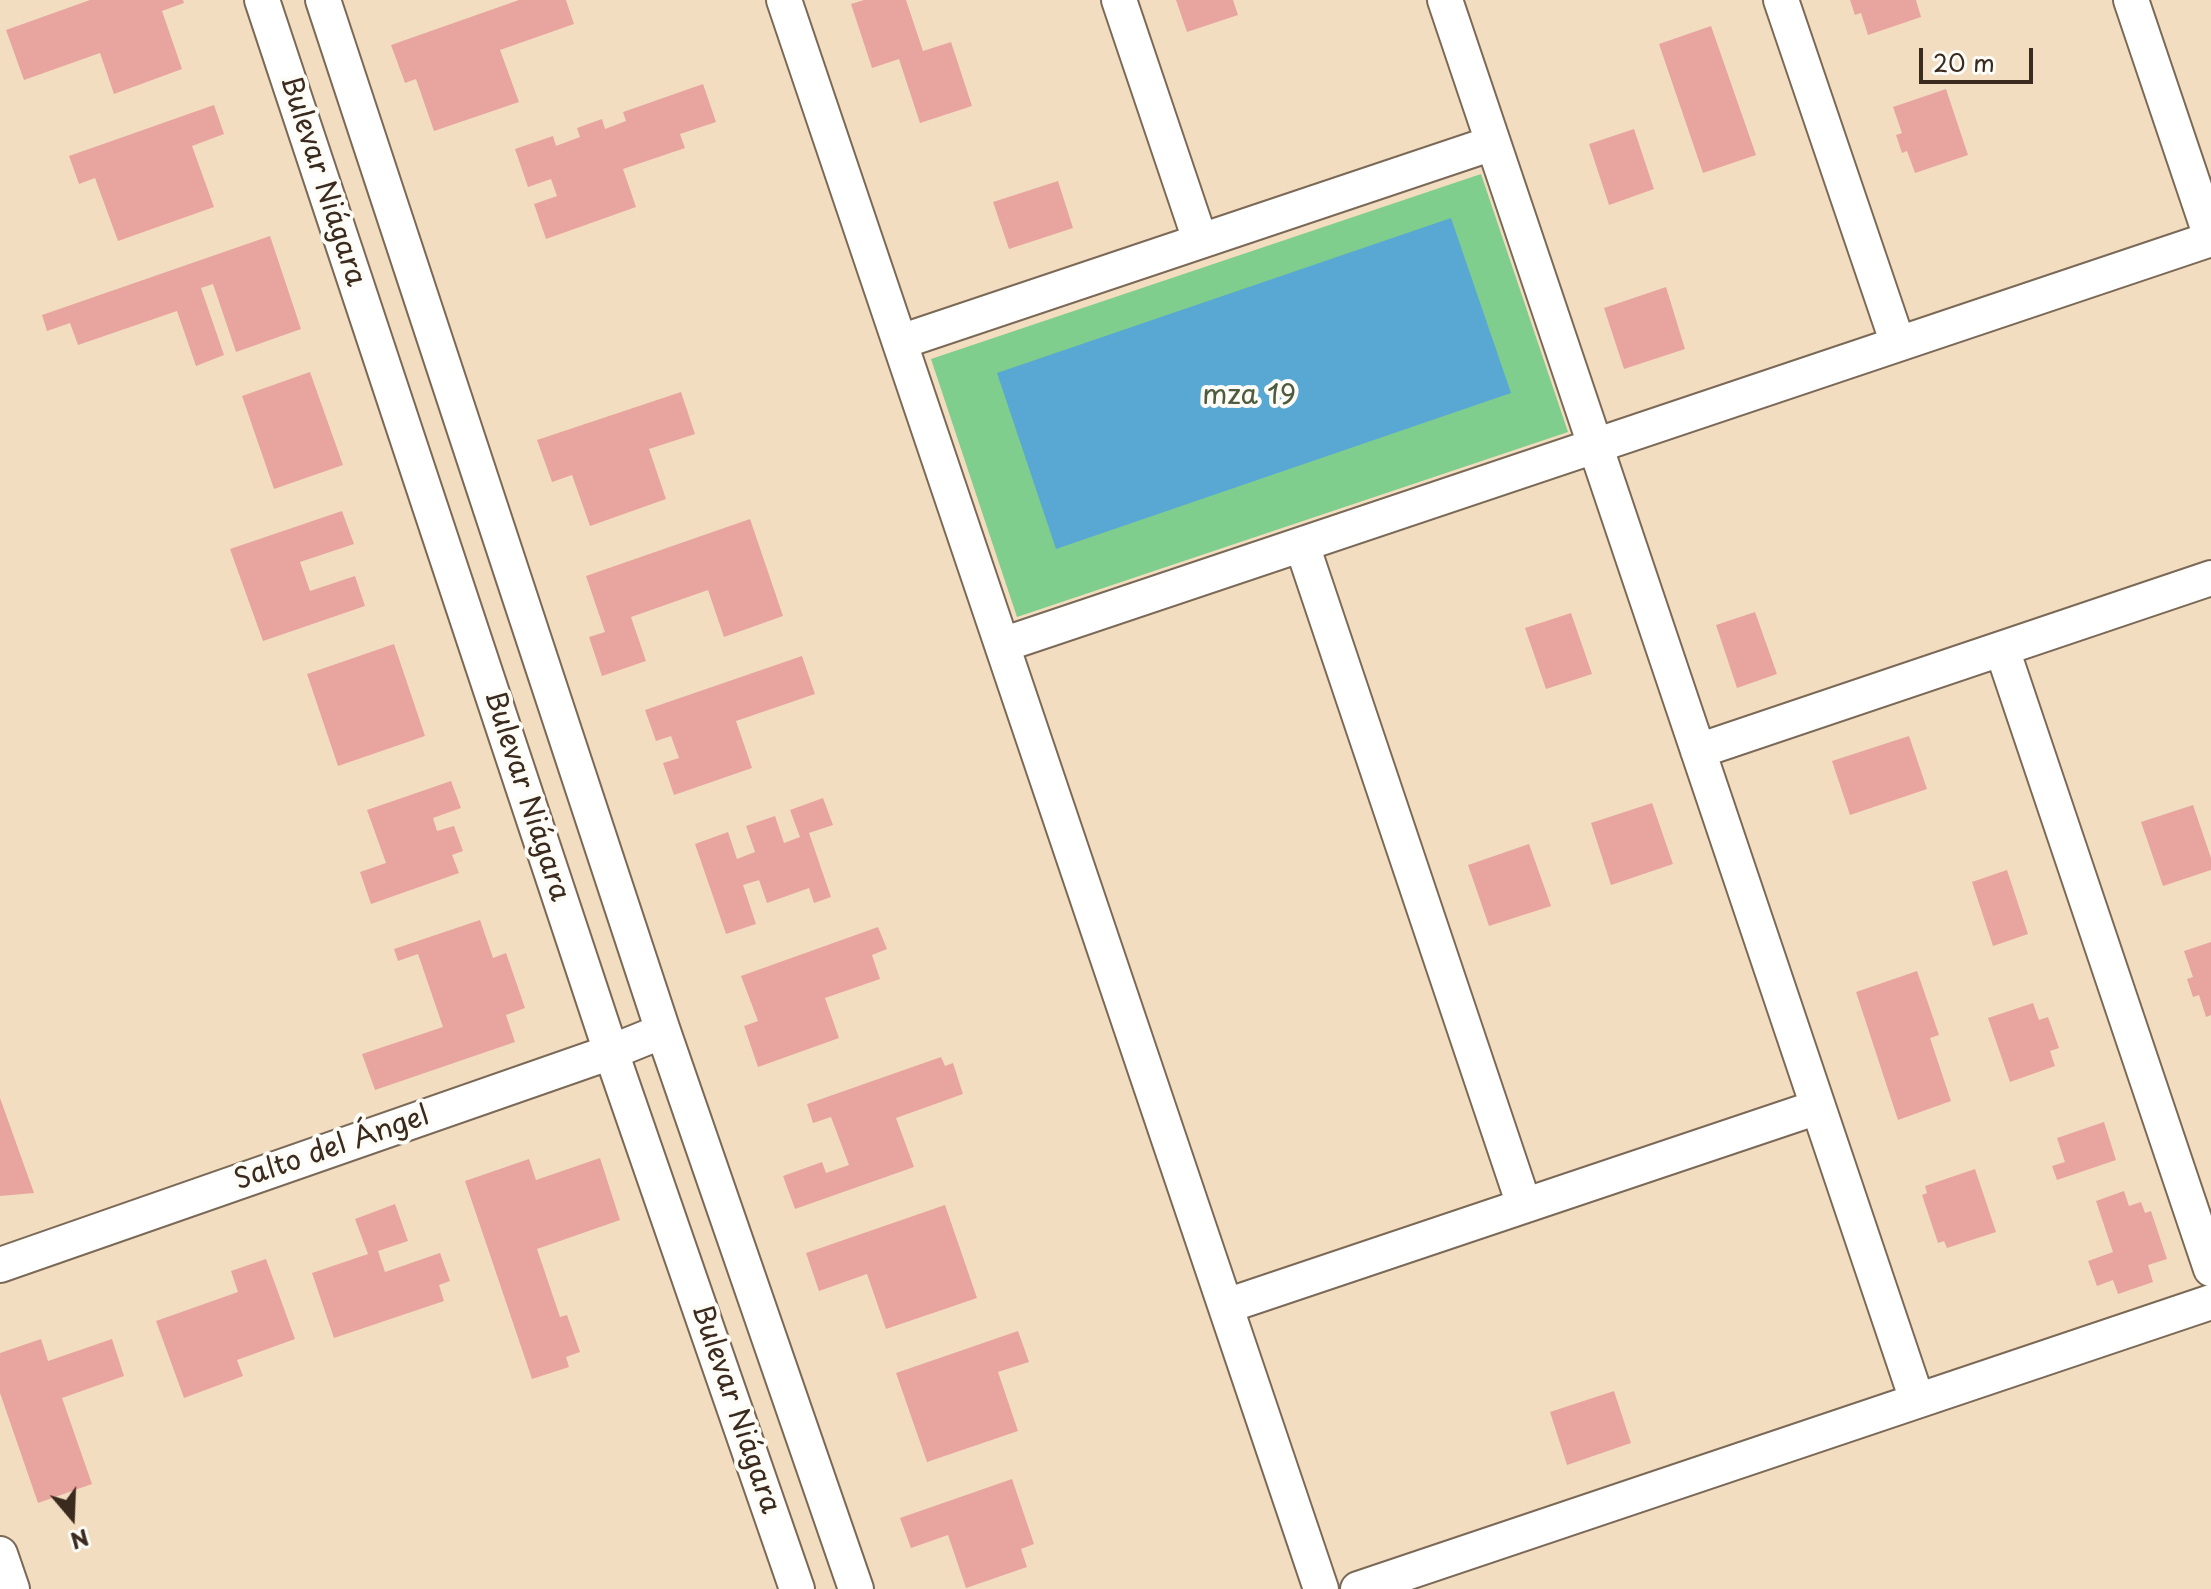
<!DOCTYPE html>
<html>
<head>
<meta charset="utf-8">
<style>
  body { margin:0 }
  #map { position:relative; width:2211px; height:1589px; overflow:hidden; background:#f2ddc0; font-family:"Playpen Sans",sans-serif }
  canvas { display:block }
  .north { position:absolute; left:32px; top:1477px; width:80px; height:80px; -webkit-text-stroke:6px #fdfcf7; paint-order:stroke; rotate:161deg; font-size:22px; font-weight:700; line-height:32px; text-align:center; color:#3b2a1e }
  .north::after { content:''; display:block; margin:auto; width:28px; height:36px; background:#3b2a1e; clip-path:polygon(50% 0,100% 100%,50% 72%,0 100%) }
  .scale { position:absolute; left:1919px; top:48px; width:114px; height:36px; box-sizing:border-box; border:4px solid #3b2a1e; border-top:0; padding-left:10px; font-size:24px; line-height:28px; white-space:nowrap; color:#3b2a1e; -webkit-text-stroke:6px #fdfcf7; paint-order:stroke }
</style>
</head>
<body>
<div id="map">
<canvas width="2211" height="1589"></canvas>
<div class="north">N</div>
<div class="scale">20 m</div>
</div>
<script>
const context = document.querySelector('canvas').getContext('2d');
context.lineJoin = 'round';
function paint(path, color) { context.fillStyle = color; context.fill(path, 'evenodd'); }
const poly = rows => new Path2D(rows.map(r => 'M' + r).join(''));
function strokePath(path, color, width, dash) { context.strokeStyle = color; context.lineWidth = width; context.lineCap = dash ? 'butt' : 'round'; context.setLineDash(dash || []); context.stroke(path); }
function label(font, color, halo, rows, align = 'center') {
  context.font = font + ' "Playpen Sans",sans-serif'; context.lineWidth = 8; context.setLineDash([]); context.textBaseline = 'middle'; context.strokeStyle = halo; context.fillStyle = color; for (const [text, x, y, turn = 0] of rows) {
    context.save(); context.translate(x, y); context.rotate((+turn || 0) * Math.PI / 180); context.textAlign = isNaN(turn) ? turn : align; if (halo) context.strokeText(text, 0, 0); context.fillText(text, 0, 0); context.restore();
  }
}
const green = poly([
  [1481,174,1568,432,1017,617,931,359]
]);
const water = poly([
  [1451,218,1511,393,1056,549,997,373]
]);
const building = poly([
  [90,0,183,0,184,3,162,11,182,69,114,94,100,53,24,80,6,30],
  [519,0,566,0,574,24,500,50,519,102,434,131,416,79,405,83,391,45],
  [864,0,906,0,923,51,951,42,972,106,920,123,899,59,872,68,851,4],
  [1176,0,1233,0,1238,15,1187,32],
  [1850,0,1916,0,1921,17,1868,35,1861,13,1855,15],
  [1711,26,1756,155,1703,173,1659,44],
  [703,84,716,122,680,134,685,148,623,169,636,207,546,239,534,204,557,196,551,179,528,187,515,149,553,136,556,146,580,137,577,128,602,119,605,129,626,121,623,112],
  [1946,89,1968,155,1915,173,1907,151,1902,153,1896,135,1902,133,1893,107],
  [214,105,224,134,192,146,214,207,118,241,95,178,79,184,69,156],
  [1634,129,1654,189,1609,205,1589,144],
  [1058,181,1073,228,1009,249,993,202],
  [270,236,301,329,236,352,213,284,201,288,224,355,196,366,177,311,78,345,70,323,47,331,42,315],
  [1666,287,1685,349,1624,369,1604,308],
  [310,372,343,465,274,489,242,396],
  [681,392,695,434,649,449,666,499,590,526,572,475,552,482,537,440],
  [342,511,354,544,300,562,310,591,355,576,365,606,263,641,230,549],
  [750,519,783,616,724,637,708,590,631,617,646,661,602,676,589,637,605,632,586,576],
  [1755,612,1777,674,1737,688,1716,625],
  [1571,613,1592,674,1546,689,1525,628],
  [394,644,425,736,338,766,307,674],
  [802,656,815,694,736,721,752,768,674,795,663,763,679,758,671,736,656,741,645,710],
  [1909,736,1927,789,1850,815,1832,761],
  [451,781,461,808,433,818,437,831,454,826,463,851,452,855,459,873,371,904,360,872,386,863,367,810],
  [823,798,833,825,809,833,831,897,814,903,809,888,767,903,759,880,743,885,756,924,726,934,695,844,728,832,737,859,755,852,746,826,775,816,784,843,800,837,790,810],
  [1652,803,1673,864,1611,885,1591,823],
  [2193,805,2211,858,2211,870,2163,886,2141,822],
  [1529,844,1551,906,1489,926,1468,865],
  [2007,870,2028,934,1993,946,1972,882],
  [480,920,493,958,506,953,525,1008,506,1015,515,1042,375,1090,362,1054,443,1027,418,954,398,961,394,949],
  [878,927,887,949,872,955,880,979,825,998,839,1038,758,1067,744,1026,758,1021,741,976],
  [2211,942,2211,1015,2206,1017,2199,995,2193,997,2187,979,2193,977,2184,951],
  [1917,971,1939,1035,1930,1038,1951,1101,1898,1120,1856,992],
  [2033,1003,2039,1020,2048,1017,2059,1048,2050,1051,2055,1066,2010,1082,1988,1018],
  [941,1057,945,1066,953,1063,963,1094,896,1118,914,1167,795,1209,783,1176,822,1162,826,1173,849,1165,831,1117,813,1123,807,1104],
  [0,1098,34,1193,0,1196],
  [2104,1122,2116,1160,2057,1180,2052,1166,2065,1162,2057,1138],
  [600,1158,620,1220,537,1249,560,1317,567,1315,580,1352,566,1357,569,1367,532,1379,465,1181,529,1159,536,1180],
  [1975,1169,1996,1232,1947,1248,1944,1241,1938,1243,1922,1195,1927,1193,1925,1186],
  [2124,1191,2129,1206,2141,1202,2145,1213,2151,1211,2167,1259,2148,1265,2153,1282,2118,1294,2113,1280,2097,1286,2088,1261,2113,1252,2096,1201],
  [395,1204,408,1241,378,1251,385,1272,440,1253,450,1281,439,1285,444,1301,334,1338,312,1273,368,1254,355,1219],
  [945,1205,977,1298,886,1329,867,1274,819,1291,806,1253],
  [266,1259,295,1339,237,1360,243,1376,184,1398,156,1321,238,1292,231,1271],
  [1018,1331,1029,1362,998,1372,1018,1431,927,1462,896,1373],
  [41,1339,48,1361,112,1339,124,1376,62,1398,92,1484,38,1503,0,1393,0,1353],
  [1614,1391,1631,1443,1567,1465,1550,1412],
  [1012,1479,1034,1544,1021,1549,1027,1567,966,1588,948,1535,911,1548,900,1518]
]);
const street = poly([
  [262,0,611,1052,797,1589],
  [323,0,663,1031,856,1589],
  [784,0,1321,1589],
  [1119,0,1200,240],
  [1445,0,1917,1400],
  [1781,0,1898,344],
  [2131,0,2211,237],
  [900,342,1493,143],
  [1302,545,1524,1205],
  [1002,645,2211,239],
  [2002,649,2211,1269],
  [1698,751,2211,578],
  [0,1265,611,1052,663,1031],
  [1226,1306,1818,1107],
  [0,1554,12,1589],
  [1358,1589,2211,1302]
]);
const streetNames = [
  ["Bulevar Niágara",322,181,72],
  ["Bulevar Niágara",526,796,72],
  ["Salto del Ángel",332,1149,-19],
  ["Bulevar Niágara",735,1409,71]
];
const parkNames = [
  ["mza 19",1249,396]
];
paint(green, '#7fce8d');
paint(water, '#59a8d3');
paint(building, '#e8a5a0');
strokePath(street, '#7b6957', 38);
strokePath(street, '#fff', 34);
label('28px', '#3b2a1e', '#fdfcf7', streetNames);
label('28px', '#4f5b3f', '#fdfcf7', parkNames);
</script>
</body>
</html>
